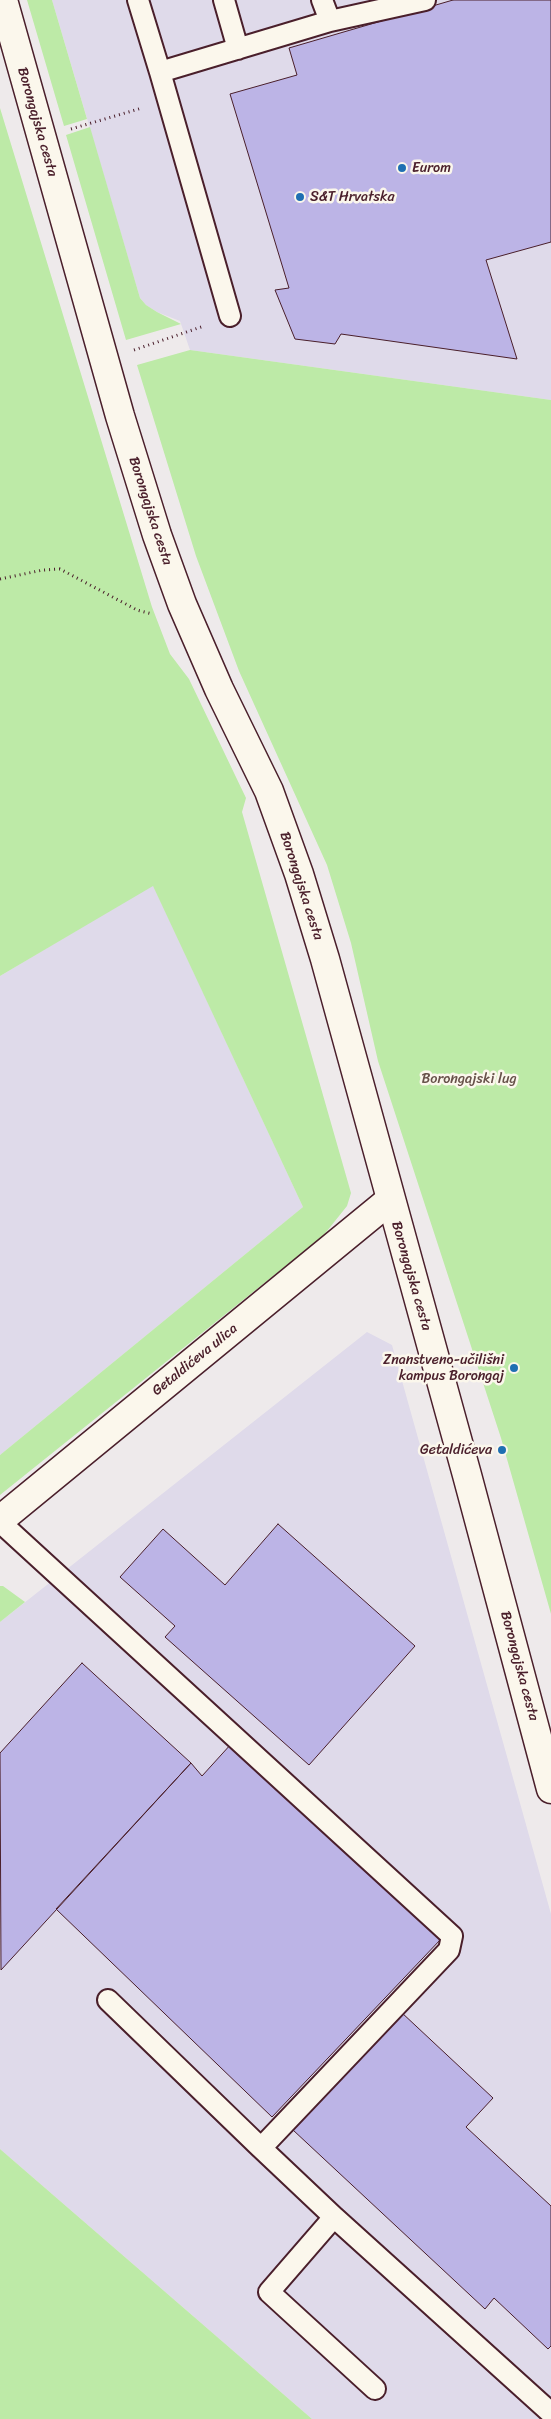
<!DOCTYPE html>
<html>
<head>
<meta charset="utf-8">
<style>
  body { margin:0 }
  canvas { display:block; background:#eeeaeb }
</style>
</head>
<body>
<canvas width="551" height="2419"></canvas>
<script>
const context = document.querySelector('canvas').getContext('2d');
context.lineJoin = 'round';
function paint(path, color) { context.fillStyle = color; context.fill(path, 'evenodd'); }
const poly = rows => new Path2D(rows.map(r => 'M' + r).join(''));
function strokePath(path, color, width, dash) { context.strokeStyle = color; context.lineWidth = width; context.lineCap = dash ? 'butt' : 'round'; context.setLineDash(dash || []); context.stroke(path); }
function label(font, color, halo, rows, align = 'center') {
  context.font = font + ' Sriracha,sans-serif'; context.lineWidth = 5; context.setLineDash([]); context.textBaseline = 'middle'; context.strokeStyle = halo; context.fillStyle = color; for (const [text, x, y, turn = 0] of rows) {
    context.save(); context.translate(x, y); context.rotate((+turn || 0) * Math.PI / 180); context.textAlign = isNaN(turn) ? turn : align; if (halo) context.strokeText(text, 0, 0); context.fillText(text, 0, 0); context.restore();
  }
}
const built = poly([
  [52,0,551,0,551,400,190,350,180,321,157,312,146,305,140,298],
  [153,885,303,1207,0,1455,0,976],
  [367,1332,392,1345,551,1914,551,2419,312,2419,0,2149,0,1622]
]);
const green = poly([
  [27,0,52,0,87,119,64,126],
  [0,108,152,607,170,654,189,679,246,798,242,812,351,1193,347,1206,323,1236,0,1495,0,1455,303,1207,153,886,0,976],
  [90,127,140,298,146,305,157,312,181,324,126,340,66,135],
  [190,350,551,400,551,1614,501,1438,378,1061,351,943,327,865,239,671,196,556,137,365],
  [0,1586,3,1586,25,1602,0,1622],
  [0,2149,312,2419,0,2419]
]);
const building = poly([
  [453,0,551,0,551,242,486,260,517,359,341,334,335,344,295,339,275,290,289,288,230,94,297,75,289,48,453,0],
  [278,1524,415,1646,309,1765,165,1637,175,1626,120,1577,163,1529,225,1585,278,1524],
  [82,1663,191,1763,1,1970,0,1753,82,1663],
  [232,1743,441,1939,272,2117,56,1909,191,1763,202,1776,232,1743],
  [401,2012,493,2098,466,2127,551,2206,551,2346,548,2349,494,2298,485,2309,293,2130,401,2012]
]);
const path = poly([
  [71,129,142,108],
  [134,350,204,326],
  [0,579,43,570,60,569,137,610,152,614]
]);
const service = poly([
  [138,0,160,72],
  [224,0,238,49],
  [322,0,330,21],
  [230,316,160,72,330,21,425,0],
  [0,1522,452,1936,449,1950,261,2148,334,2217],
  [108,2000,261,2148],
  [375,2389,269,2292,334,2217,551,2413]
]);
const minor = poly([
  [0,1520,390,1200]
]);
const tertiary = poly([
  [3,0,120,416,157,535,182,604,219,689,269,791,299,874,325,959,467,1475,551,1789]
]);
const markers = [
  [402,168,5,"#1f6fb2"],
  [300,197,5,"#1f6fb2"],
  [514,1368,5,"#1f6fb2"],
  [502,1450,5,"#1f6fb2"]
];
const streetNames = [
  ["Borongajska cesta",37,122,74],
  ["Borongajska cesta",150,511,72],
  ["Borongajska cesta",301,886,72],
  ["Borongajska cesta",411,1276,74],
  ["Getaldićeva ulica",195,1360,-39],
  ["Borongajska cesta",519,1666,75]
];
const poiNames = [
  ["Eurom",412,168],
  ["S&T Hrvatska",310,197],
  ["Znanstveno-učilišni",504,1360,"right"],
  ["kampus Borongaj",504,1376,"right"],
  ["Getaldićeva",492,1450,"right"]
];
const parkNames = [
  ["Borongajski lug",469,1079]
];
paint(built, '#dfdaea');
paint(green, '#bdeaa7');
paint(building, '#bcb4e6');
strokePath(building, '#4a1f2b', 1);
strokePath(service, '#4a1f2b', 24);
strokePath(minor, '#4a1f2b', 31);
strokePath(tertiary, '#4a1f2b', 31);
strokePath(path, '#4a1f2b', 3, [1, 4]);
strokePath(service, '#fbf7ec', 20);
strokePath(minor, '#fbf7ec', 28);
strokePath(tertiary, '#fbf7ec', 28);
for (const [x, y, r, color] of markers) { const dot = new Path2D(); dot.arc(x, y, r, 0, 2 * Math.PI); context.fillStyle = color; context.fill(dot); strokePath(dot, '#fbf7ec', 2); }
label('14px', '#4a1f2b', '#fbf7ec', streetNames);
label('14px', '#4a1f2b', '#fbf7ec', poiNames, 'left');
label('14px', '#67524a', '#fbf7ec', parkNames);
</script>
</body>
</html>
